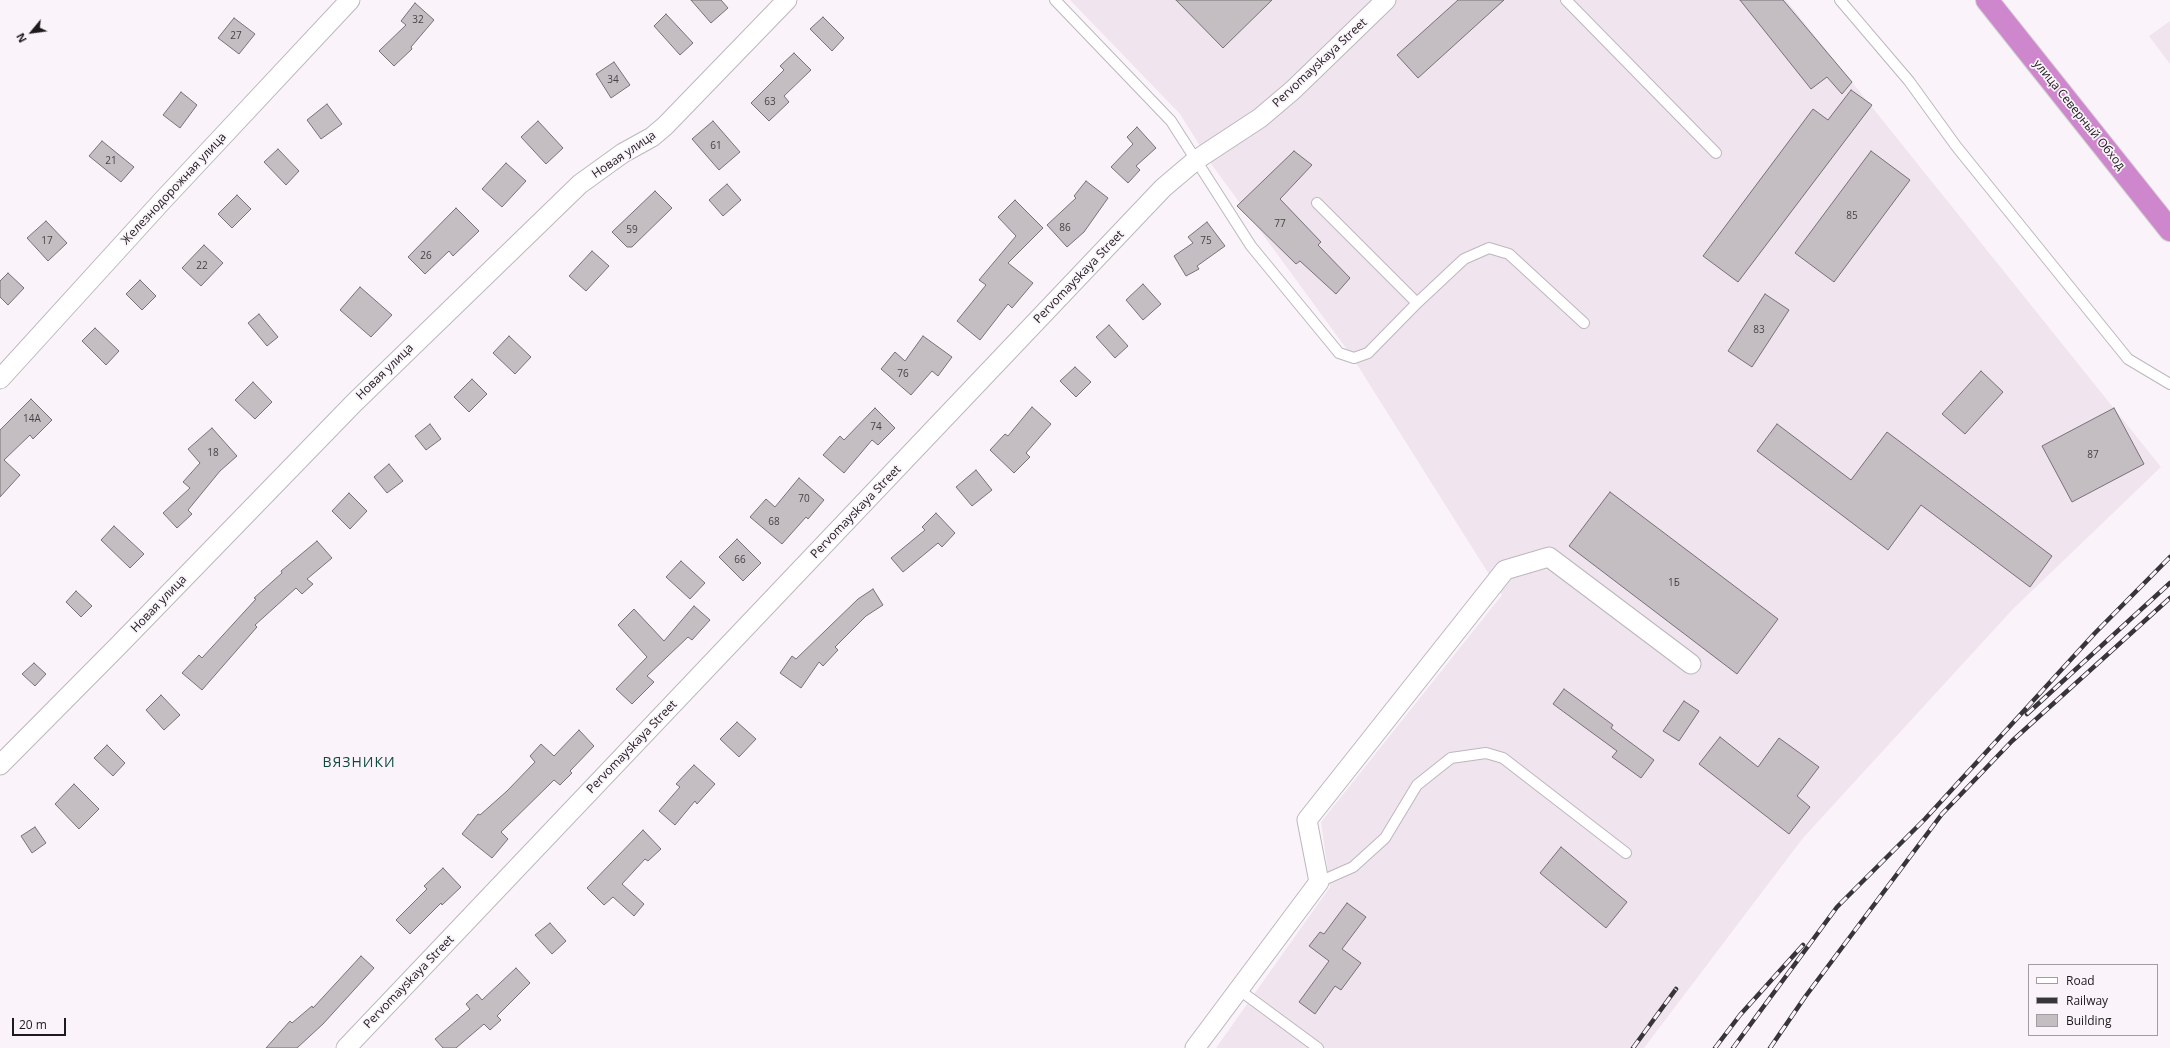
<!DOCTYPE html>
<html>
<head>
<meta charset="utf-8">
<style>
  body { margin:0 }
  #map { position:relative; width:2170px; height:1048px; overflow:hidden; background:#faf4fa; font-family:"Open Sans",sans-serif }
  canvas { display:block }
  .legend { position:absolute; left:2028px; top:964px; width:130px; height:72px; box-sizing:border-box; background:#faf4fa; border:1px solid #a19da1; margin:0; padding:5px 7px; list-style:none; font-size:12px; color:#1c1a1c }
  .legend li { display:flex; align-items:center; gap:8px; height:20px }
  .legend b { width:20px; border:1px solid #a19da1 }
  .north { position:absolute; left:12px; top:12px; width:40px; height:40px; -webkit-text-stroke:3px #faf4fa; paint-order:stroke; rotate:241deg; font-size:11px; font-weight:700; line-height:16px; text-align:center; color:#1c1a1c }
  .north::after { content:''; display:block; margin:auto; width:14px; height:18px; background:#1c1a1c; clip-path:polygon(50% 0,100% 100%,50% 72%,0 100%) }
  .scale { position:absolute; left:12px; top:1018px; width:54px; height:18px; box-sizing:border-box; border:2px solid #1c1a1c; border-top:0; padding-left:5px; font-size:12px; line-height:14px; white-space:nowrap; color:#1c1a1c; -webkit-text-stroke:3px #faf4fa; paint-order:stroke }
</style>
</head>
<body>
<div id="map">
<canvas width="2170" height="1048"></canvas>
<ul class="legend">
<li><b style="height:5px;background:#fff"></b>Road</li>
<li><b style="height:5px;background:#373537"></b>Railway</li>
<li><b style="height:11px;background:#c4bec3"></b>Building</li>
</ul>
<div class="north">N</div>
<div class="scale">20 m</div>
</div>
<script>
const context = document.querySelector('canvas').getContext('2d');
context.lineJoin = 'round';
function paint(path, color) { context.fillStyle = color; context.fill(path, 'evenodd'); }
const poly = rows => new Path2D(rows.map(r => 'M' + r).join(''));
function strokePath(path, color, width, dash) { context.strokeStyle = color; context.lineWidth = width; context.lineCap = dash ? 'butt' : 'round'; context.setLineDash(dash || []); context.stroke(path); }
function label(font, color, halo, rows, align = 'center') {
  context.font = font + ' "Open Sans",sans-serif'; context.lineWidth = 3.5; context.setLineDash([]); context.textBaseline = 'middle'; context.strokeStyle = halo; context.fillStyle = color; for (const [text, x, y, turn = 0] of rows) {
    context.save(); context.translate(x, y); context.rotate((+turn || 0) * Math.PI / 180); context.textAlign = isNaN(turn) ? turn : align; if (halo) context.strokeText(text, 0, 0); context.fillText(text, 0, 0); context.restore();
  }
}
const built = poly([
  [1070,0,1786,0,2161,467,2013,609,1803,838,1644,1048,1216,1048,1330,887,1321,822,1502,595,1351,355,1212,165,1180,114],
  [2170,21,2170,64,2149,36]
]);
const building = poly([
  [691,0,721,0,728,8,711,23,691,0],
  [1176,0,1272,0,1223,48,1176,0],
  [1458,0,1504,0,1418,78,1397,55,1458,0],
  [1740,0,1783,0,1852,82,1842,94,1827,77,1811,89,1740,0],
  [415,3,434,20,411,47,412,49,394,66,379,51,406,25,401,21,415,3],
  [666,14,693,43,680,55,654,26,666,14],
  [823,17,844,38,832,51,810,29,823,17],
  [234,18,255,34,239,54,218,38,234,18],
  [794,53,811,70,784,96,789,102,769,121,751,103,784,70,780,66,794,53],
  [614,62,630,85,611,98,596,74,614,62],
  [1851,90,1872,105,1738,282,1703,256,1813,109,1828,120,1851,90],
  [181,92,197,105,180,128,163,115,181,92],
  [327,104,342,124,321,139,307,120,327,104],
  [538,121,563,148,546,164,521,137,538,121],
  [713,121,740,152,719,170,692,139,713,121],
  [1137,127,1156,148,1136,166,1140,170,1128,183,1111,167,1133,144,1127,137,1137,127],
  [102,141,134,167,121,182,89,156,102,141],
  [278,149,299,171,286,185,264,162,278,149],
  [1294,151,1312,165,1280,199,1321,242,1318,245,1350,278,1336,294,1300,261,1296,264,1237,206,1294,151],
  [1871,151,1910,180,1834,282,1795,253,1871,151],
  [506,163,526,181,502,207,482,189,506,163],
  [1086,181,1108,198,1084,232,1067,247,1047,225,1076,198,1074,196,1086,181],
  [727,184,741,200,723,216,709,200,727,184],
  [655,191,672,208,632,247,627,247,612,232,655,191],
  [237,195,251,209,232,228,218,214,237,195],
  [1015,200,1043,228,1008,263,1033,283,1012,308,1008,304,980,340,957,321,986,285,979,280,1016,236,998,217,1015,200],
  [456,208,479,231,453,256,449,251,425,274,408,257,456,208],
  [46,221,67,243,48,261,27,238,46,221],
  [1207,222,1225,246,1197,266,1199,269,1186,276,1174,256,1193,243,1188,237,1207,222],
  [204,245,223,263,201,286,182,268,204,245],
  [592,251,609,266,586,291,569,276,592,251],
  [8,273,24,288,8,305,0,297,0,281,8,273],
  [140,280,156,296,142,310,126,294,140,280],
  [1143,284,1161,304,1143,320,1126,300,1143,284],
  [360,287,392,315,371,337,340,310,360,287],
  [1765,294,1789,310,1752,367,1728,351,1765,294],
  [259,314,278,337,267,346,248,323,259,314],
  [1109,325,1128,346,1115,358,1096,337,1109,325],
  [95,328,119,351,106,365,82,341,95,328],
  [509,336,531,357,515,374,493,353,509,336],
  [923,336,952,357,938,376,932,371,911,395,881,369,895,352,905,361,923,336],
  [1075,367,1091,382,1076,397,1060,381,1075,367],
  [1981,371,2003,392,1965,434,1942,414,1981,371],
  [472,379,487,394,469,412,454,397,472,379],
  [253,382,272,402,255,419,235,400,253,382],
  [31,399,52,420,33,439,30,435,4,460,20,475,0,497,0,430,31,399],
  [1032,407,1051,424,1026,453,1030,457,1014,473,990,450,1005,434,1008,436,1032,407],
  [875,408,895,428,878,445,872,440,844,473,823,455,840,436,844,440,875,408],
  [2114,408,2144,464,2072,502,2042,446,2114,408],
  [430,424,441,439,426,450,415,436,430,424],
  [1777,424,1851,480,1887,432,2052,556,2030,587,1921,505,1888,550,1757,451,1777,424],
  [212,428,237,456,220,471,188,510,192,514,177,528,163,513,190,488,183,482,200,463,188,449,212,428],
  [389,464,403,481,387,493,374,477,389,464],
  [976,470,992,490,972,506,956,487,976,470],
  [799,478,824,500,808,519,806,517,782,544,750,517,766,499,775,507,799,478],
  [1610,492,1778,619,1737,674,1569,546,1610,492],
  [349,493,367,511,350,529,332,511,349,493],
  [936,513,955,533,942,547,938,543,903,572,891,558,925,530,922,527,936,513],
  [114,526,144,554,130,568,101,540,114,526],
  [737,539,761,563,743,581,719,557,737,539],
  [317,541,332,558,307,579,313,584,302,594,296,588,255,625,257,627,202,690,182,673,199,655,202,658,256,599,254,598,282,573,281,571,317,541],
  [681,561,705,583,690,599,666,577,681,561],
  [873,589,883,605,866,616,835,647,838,650,823,666,819,662,801,688,780,673,792,656,796,659,858,599,873,589],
  [76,591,92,606,81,617,66,602,76,591],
  [694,606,710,620,692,640,688,637,647,676,654,682,632,704,616,689,647,657,618,625,634,609,664,641,694,606],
  [34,663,46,674,35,686,22,674,34,663],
  [1564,689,1613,725,1611,728,1654,760,1641,778,1612,757,1617,751,1553,704,1564,689],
  [161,695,180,715,164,730,146,710,161,695],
  [1684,701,1699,711,1679,741,1663,731,1684,701],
  [737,722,756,739,739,757,720,739,737,722],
  [579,730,594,746,570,771,572,773,560,785,554,780,501,832,508,839,492,858,462,834,478,814,480,815,507,791,535,762,530,756,541,744,554,756,579,730],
  [1720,737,1758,767,1779,738,1819,767,1797,796,1810,807,1789,834,1699,764,1720,737],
  [107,745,125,763,113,776,94,758,107,745],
  [694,765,715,784,697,804,695,801,675,825,659,811,680,787,676,784,694,765],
  [74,784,99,809,79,829,55,804,74,784],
  [35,827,46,843,32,853,21,836,35,827],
  [643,830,661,849,648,861,645,859,622,884,644,904,634,916,613,897,604,905,587,888,643,830],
  [1561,847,1627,902,1606,928,1540,873,1561,847],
  [443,868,461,887,442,905,441,903,410,934,396,920,427,889,424,886,443,868],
  [1347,903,1366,917,1342,949,1361,963,1341,990,1335,986,1315,1014,1299,1002,1329,961,1309,946,1320,932,1324,934,1347,903],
  [550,923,566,941,552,954,535,935,550,923],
  [361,956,374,968,323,1024,297,1048,266,1048,290,1021,292,1023,312,1006,313,1008,361,956],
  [516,968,530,983,497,1016,501,1020,490,1030,484,1024,456,1048,443,1048,435,1039,470,1009,466,1004,477,994,482,1000,516,968]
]);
const service = poly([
  [1055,0,1171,121,1251,246,1339,353,1354,358,1368,353,1417,303,1464,259,1489,248,1509,254,1584,323],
  [1566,0,1716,153],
  [1840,0,1909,81,1956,146,2128,359,2170,384],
  [1317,203,1417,303],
  [1319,882,1353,867,1385,838,1417,785,1451,758,1486,753,1503,758,1626,853],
  [1238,989,1318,1048]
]);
const minor = poly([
  [0,379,163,200,350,0],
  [0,765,119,645,354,403,580,184,623,153,652,137,665,126,787,0],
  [346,1048,1163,188,1196,160,1260,118,1293,90,1386,0],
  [1195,1048,1319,882,1307,820,1505,570,1549,557,1691,664]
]);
const trunk = poly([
  [1987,0,2170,230]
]);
const rail = poly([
  [2027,714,2170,583],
  [1633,1048,1676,989],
  [1715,1048,1740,1015,1803,945],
  [1733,1048,1837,907,1925,819,2095,633,2170,557],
  [1770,1048,1805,997,1942,814,2012,741,2170,598]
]);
const numberNames = [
  ["32",418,20],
  ["27",236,36],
  ["34",613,80],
  ["63",770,102],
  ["61",716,146],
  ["21",111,161],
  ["85",1852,216],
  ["77",1280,224],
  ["86",1065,228],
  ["59",632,230],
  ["17",47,241],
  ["75",1206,241],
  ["26",426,256],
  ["22",202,266],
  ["83",1759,330],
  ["76",903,374],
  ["14А",32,419],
  ["74",876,427],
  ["18",213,453],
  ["87",2093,455],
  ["70",804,499],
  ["68",774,522],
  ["66",740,560],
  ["1Б",1674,583]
];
const streetNames = [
  ["Pervomayskaya Street",1320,63,-43],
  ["улица Северный Обход",2079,115,51],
  ["Новая улица",624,155,-34],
  ["Железнодорожная улица",174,189,-47],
  ["Pervomayskaya Street",1079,277,-46],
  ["Новая улица",385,372,-44],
  ["Pervomayskaya Street",856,512,-46],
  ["Новая улица",159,604,-46],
  ["Pervomayskaya Street",632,747,-46],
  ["Pervomayskaya Street",409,982,-46]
];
const quarterNames = [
  ["ВЯЗНИКИ",359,763]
];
paint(built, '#f0e4ef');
paint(building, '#c4bec3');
strokePath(building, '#777277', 1);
strokePath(service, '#bdb7bd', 12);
strokePath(minor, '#bdb7bd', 21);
strokePath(trunk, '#d2d1d2', 24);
strokePath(service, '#fff', 10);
strokePath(minor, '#fff', 19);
strokePath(trunk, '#ce86cc', 22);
strokePath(rail, '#373537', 4.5);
strokePath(rail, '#faf4fa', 3, [9]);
label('10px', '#464346', null, numberNames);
label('12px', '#1c1a1c', '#faf4fa', streetNames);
context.letterSpacing = '1px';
label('14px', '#0e483e', '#faf4fa', quarterNames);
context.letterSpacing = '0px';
</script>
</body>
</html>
